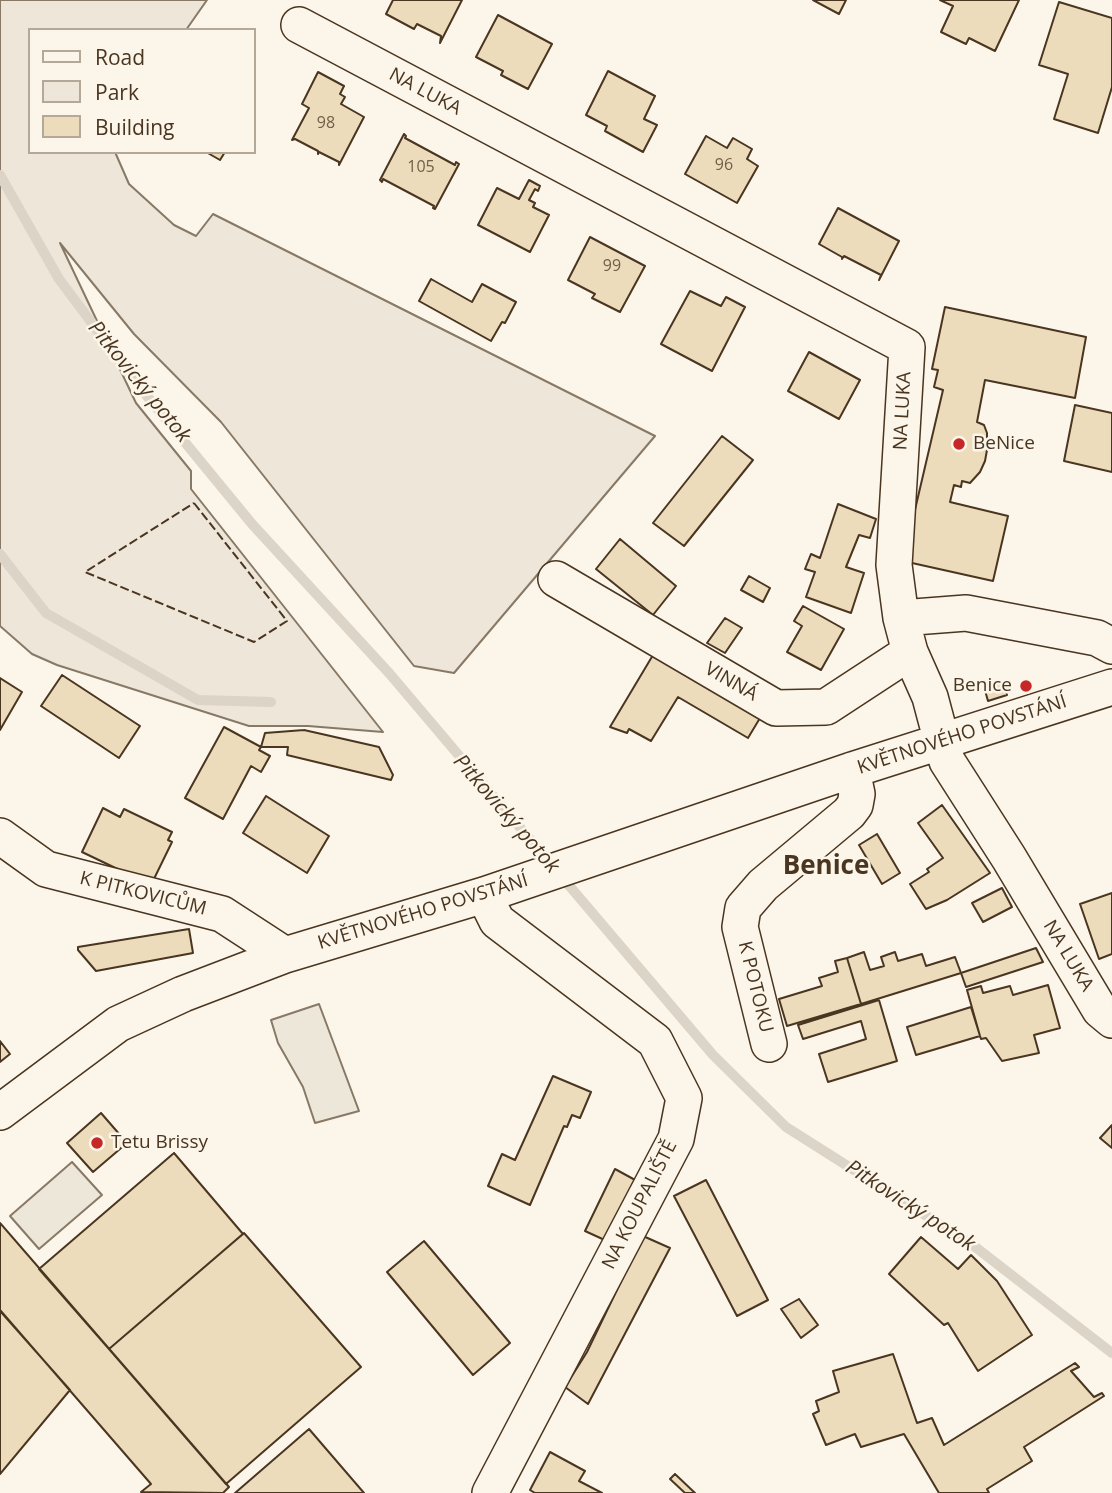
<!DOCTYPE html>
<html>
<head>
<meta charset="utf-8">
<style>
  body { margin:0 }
  #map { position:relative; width:1112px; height:1493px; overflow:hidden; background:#fbf6e9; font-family:"Open Sans",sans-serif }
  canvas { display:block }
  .legend { position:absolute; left:28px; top:28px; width:228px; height:126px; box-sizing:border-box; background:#fbf6e9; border:2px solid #b4a999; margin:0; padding:9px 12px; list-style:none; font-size:21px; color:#4a3520 }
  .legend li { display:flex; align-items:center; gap:14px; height:35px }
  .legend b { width:35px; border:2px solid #b4a999 }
</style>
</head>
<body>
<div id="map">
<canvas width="1112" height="1493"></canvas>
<ul class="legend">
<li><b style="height:9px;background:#fbf6e9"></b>Road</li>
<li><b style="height:19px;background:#ede6d9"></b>Park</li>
<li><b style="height:19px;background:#ecdcbc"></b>Building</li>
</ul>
</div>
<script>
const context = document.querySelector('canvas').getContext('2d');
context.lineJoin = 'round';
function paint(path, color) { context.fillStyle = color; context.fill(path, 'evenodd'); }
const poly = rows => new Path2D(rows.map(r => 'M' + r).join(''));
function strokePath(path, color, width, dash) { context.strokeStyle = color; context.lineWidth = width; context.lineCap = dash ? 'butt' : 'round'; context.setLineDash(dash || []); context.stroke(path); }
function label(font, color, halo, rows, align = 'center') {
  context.font = font + ' "Open Sans",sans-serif'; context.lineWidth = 5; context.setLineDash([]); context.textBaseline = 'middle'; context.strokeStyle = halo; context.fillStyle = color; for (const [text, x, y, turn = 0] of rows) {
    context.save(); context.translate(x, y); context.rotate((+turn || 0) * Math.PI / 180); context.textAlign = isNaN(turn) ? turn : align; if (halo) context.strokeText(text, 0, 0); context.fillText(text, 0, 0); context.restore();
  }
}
const green = poly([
  [0,0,207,0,186,30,30,30,30,152,115,152,129,184,174,225,196,236,213,214,655,436,454,673,414,666,221,422,134,334,60,243,136,403,191,471,191,489,383,732,308,726,249,726,57,665,32,654,0,626,0,0]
]);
const parking = poly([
  [319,1004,359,1111,315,1123,303,1087,278,1043,271,1020,319,1004],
  [72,1162,102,1195,39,1249,10,1216,72,1162]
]);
const stream = poly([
  [0,175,59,279,142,390,252,524,389,673,551,864],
  [0,554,46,613,198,700,271,702],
  [561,876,713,1055,786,1127,974,1246,1112,1353]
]);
const building = poly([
  [393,0,462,0,440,43,441,36,417,24,414,29,386,14,393,0],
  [813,0,846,0,839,14,813,0],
  [940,0,1019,0,995,51,969,38,966,44,941,32,953,6,940,0],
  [1059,2,1112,18,1112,87,1098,133,1054,119,1068,74,1039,65,1059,2],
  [498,15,552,44,528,89,501,75,503,71,476,57,498,15],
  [608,71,655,96,644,119,657,125,643,152,605,131,607,126,586,115,608,71],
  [318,72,344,86,340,94,345,97,341,104,364,117,339,165,339,162,319,152,318,154,318,151,295,139,292,140,309,108,302,104,318,72],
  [404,134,406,136,405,138,455,165,456,162,459,164,435,209,433,208,434,206,383,179,382,182,380,180,404,134],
  [706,136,727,148,733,138,752,149,747,159,758,166,737,203,685,174,706,136],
  [206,152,225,152,220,160,206,152],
  [529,180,540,186,538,191,535,189,529,200,535,203,533,207,549,215,530,252,478,225,497,188,519,199,529,180],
  [838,208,899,241,879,280,881,275,844,256,842,259,842,257,819,244,838,208],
  [590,237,645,266,620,312,592,298,595,294,568,280,590,237],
  [431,279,472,302,482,284,516,302,505,323,502,322,491,341,419,301,431,279],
  [690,291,721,306,726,297,745,307,712,371,661,344,690,291],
  [945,307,1086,337,1075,398,985,380,977,422,984,425,987,433,987,450,985,461,980,472,970,483,962,481,961,487,954,485,950,502,1008,516,993,581,903,561,943,390,934,387,938,370,932,369,945,307],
  [809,352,860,380,839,419,788,391,809,352],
  [1075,405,1112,413,1112,472,1064,461,1075,405],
  [722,436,753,460,684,546,653,523,722,436],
  [838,504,876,519,870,538,859,535,846,567,864,573,851,613,806,597,815,572,805,569,811,554,820,558,838,504],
  [620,539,676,586,653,615,596,569,620,539],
  [749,576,770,588,763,602,741,590,749,576],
  [803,606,844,629,821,670,787,652,802,626,794,621,803,606],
  [725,618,742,628,725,653,707,643,725,618],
  [656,650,763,713,748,738,678,697,651,741,629,729,627,733,610,727,656,650],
  [62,675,140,726,119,758,41,706,62,675],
  [0,678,22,692,0,730,0,678],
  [1003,681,1007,695,988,701,984,687,1003,681],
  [224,727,261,747,259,750,270,756,261,772,251,766,223,819,185,798,224,727],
  [304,730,379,747,393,775,391,780,287,755,288,747,261,747,265,733,304,730],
  [266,796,329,836,307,873,243,833,266,796],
  [942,805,990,873,947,900,926,909,910,884,929,872,927,869,943,858,918,823,942,805],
  [103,808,120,817,124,809,172,832,168,840,172,842,151,885,82,852,103,808],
  [877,834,900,873,882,884,859,845,877,834],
  [1002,888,1012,907,983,922,972,903,1002,888],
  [1112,893,1112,954,1099,959,1080,904,1112,893],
  [189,929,193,953,96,971,78,950,78,947,189,929],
  [1036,948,1043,962,966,987,961,973,1036,948],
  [864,952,870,970,884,966,881,957,895,952,898,961,922,954,926,966,955,957,961,973,861,1004,847,958,864,952],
  [847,958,861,1004,787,1026,779,999,822,986,819,978,838,972,835,961,847,958],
  [1048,985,1060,1028,1034,1035,1039,1053,1002,1061,986,1038,981,1039,980,1036,967,990,981,986,983,993,1010,986,1013,995,1048,985],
  [879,1000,897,1061,828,1082,819,1054,866,1039,861,1021,803,1039,798,1025,879,1000],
  [971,1007,980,1036,916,1055,907,1027,971,1007],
  [0,1041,10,1054,0,1062,0,1041],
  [553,1076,591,1092,580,1118,572,1115,567,1127,564,1126,530,1205,488,1186,502,1154,515,1160,553,1076],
  [101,1113,127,1143,93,1172,67,1143,101,1113],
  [1112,1125,1112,1148,1100,1138,1112,1125],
  [174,1153,243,1234,109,1349,39,1269,174,1153],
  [615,1169,637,1181,609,1242,585,1231,615,1169],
  [706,1180,768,1300,737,1316,674,1196,706,1180],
  [0,1223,229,1487,223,1493,141,1492,151,1484,0,1310,0,1223],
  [244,1233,361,1367,226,1484,109,1349,244,1233],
  [643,1236,670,1248,588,1404,565,1387,587,1352,643,1236],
  [921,1237,958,1269,971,1255,997,1281,1032,1335,978,1371,948,1323,944,1325,889,1274,921,1237],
  [424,1241,510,1343,473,1375,387,1272,424,1241],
  [799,1299,818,1325,801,1338,781,1309,799,1299],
  [0,1311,70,1390,0,1474,0,1311],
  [893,1354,917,1423,932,1418,944,1445,1075,1363,1079,1367,1071,1371,1094,1397,1102,1393,1104,1396,1024,1447,1032,1461,987,1489,989,1493,939,1493,904,1434,861,1447,855,1434,826,1445,813,1414,819,1411,816,1401,839,1392,833,1371,893,1354],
  [309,1429,364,1493,235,1493,309,1429],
  [550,1452,585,1471,579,1481,602,1493,535,1493,530,1490,550,1452],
  [675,1474,695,1493,685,1493,670,1479,675,1474]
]);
const minor = poly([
  [299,25,907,347,894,565,901,618,910,652,930,697,947,761,1009,858,1100,1010,1112,1020],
  [556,579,776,708,826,707,910,652],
  [901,618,966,613,1097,638,1112,646],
  [0,836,46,869,222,914,285,955],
  [484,895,497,921,655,1041,684,1098,676,1139,490,1493],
  [769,1044,740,927,743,908,763,885,849,813,855,805,857,794,852,770],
  [0,1112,118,1024,183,994,285,955,484,895,852,770,1112,687]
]);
const fence = poly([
  [194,503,287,621,254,642,85,572,194,503]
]);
const markers = [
  [959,444,7,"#c62828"],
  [1026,686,7,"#c62828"],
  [97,1143,7,"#c62828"]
];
const numberNames = [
  ["98",326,123],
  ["96",724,165],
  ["105",421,167],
  ["99",612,266]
];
const streetNames = [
  ["NA LUKA",425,92,28],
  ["NA LUKA",903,411,-87],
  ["VINNÁ",731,682,30],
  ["KVĚTNOVÉHO POVSTÁNÍ",962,735,-18],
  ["K PITKOVICŮM",143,894,14],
  ["KVĚTNOVÉHO POVSTÁNÍ",423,912,-17],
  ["NA LUKA",1068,956,59],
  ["K POTOKU",755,987,76],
  ["NA KOUPALIŠTĚ",640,1205,-63]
];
const poiNames = [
  ["BeNice",973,444],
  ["Benice",1012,686,"right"],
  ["Tetu Brissy",111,1143]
];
const waterNames = [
  ["Pitkovický potok",139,382,51],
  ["Pitkovický potok",506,814,49],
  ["Pitkovický potok",910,1206,33]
];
const districtNames = [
  ["Benice",826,867]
];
paint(green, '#ede6d9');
strokePath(green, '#887966', 2);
paint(parking, '#ede7d9');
strokePath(parking, '#887966', 2);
strokePath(stream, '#dcd4c6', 10);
paint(building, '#ecdcbc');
strokePath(building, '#4a3520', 2);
strokePath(minor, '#4a3520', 38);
strokePath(minor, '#fbf6e9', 35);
strokePath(fence, '#4a3520', 2, [9, 3.5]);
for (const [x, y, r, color] of markers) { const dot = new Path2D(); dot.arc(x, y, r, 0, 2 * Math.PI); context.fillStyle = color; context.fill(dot); strokePath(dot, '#fbf6e9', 2.5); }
label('16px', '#725f47', null, numberNames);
label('19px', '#4a3520', '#fbf6e9', streetNames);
label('19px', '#4a3520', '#fbf6e9', poiNames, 'left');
label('italic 21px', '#4a3520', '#fbf6e9', waterNames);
label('bold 26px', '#4a3520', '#fbf6e9', districtNames);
</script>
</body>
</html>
